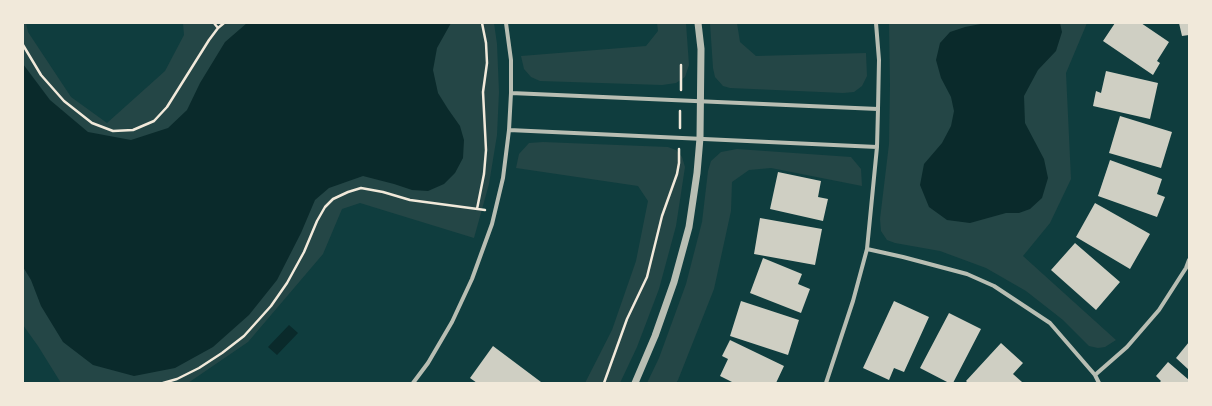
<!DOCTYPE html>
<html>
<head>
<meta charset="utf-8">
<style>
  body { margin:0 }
  #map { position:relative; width:1212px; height:406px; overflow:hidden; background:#0f3d3e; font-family:Jost,sans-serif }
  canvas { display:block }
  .frame { position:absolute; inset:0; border:24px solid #f1e9da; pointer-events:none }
</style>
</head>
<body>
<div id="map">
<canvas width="1212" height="406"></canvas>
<div class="frame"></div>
</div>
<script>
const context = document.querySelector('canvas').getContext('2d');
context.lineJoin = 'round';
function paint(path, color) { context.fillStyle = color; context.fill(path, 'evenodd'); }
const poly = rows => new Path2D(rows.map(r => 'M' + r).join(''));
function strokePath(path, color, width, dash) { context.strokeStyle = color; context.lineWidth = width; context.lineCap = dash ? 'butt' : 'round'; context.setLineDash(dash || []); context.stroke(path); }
const green = poly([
  [23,23,26,23,28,32,71,97,107,123,165,71,184,35,183,23,494,23,497,44,499,92,497,135,489,184,474,238,360,203,342,209,323,254,248,342,188,383,61,383,38,346,23,325],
  [657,23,686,23,689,65,685,77,676,83,662,85,540,81,531,77,524,69,521,56,646,46,658,31],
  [710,23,737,23,740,42,756,56,866,53,867,76,862,86,854,92,843,93,730,88,723,86,715,77,713,68],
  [889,23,1087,23,1066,73,1071,179,1050,223,1023,256,1116,340,1105,347,1098,348,1089,346,1063,320,1026,291,986,268,940,251,895,243,887,240,881,231,880,219,889,144,890,85],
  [543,142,668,147,676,150,682,157,685,167,676,226,659,289,637,347,620,383,585,383,612,330,636,261,648,201,638,186,516,168,519,154,529,143],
  [737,149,851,157,861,169,862,186,771,168,749,170,732,182,731,211,714,289,678,380,676,383,647,383,659,358,686,284,702,222,708,171,711,161,721,152]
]);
const water = poly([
  [247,23,451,23,437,48,433,70,438,93,448,109,460,126,464,140,463,158,455,173,444,184,428,191,412,190,394,184,363,176,329,188,315,200,301,233,277,280,249,315,213,347,175,368,134,376,93,365,63,342,41,306,31,280,23,267,23,64,50,100,88,132,131,140,168,128,187,110,200,83,225,42],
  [986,23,1060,23,1062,32,1056,51,1038,70,1024,96,1025,123,1044,159,1048,178,1042,198,1030,209,1019,213,1006,213,970,223,947,220,929,207,920,185,924,164,942,143,951,126,954,111,951,97,941,78,936,60,940,43,950,32,965,27],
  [289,325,298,333,277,355,268,347]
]);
const building = poly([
  [1115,23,1141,23,1169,42,1157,61,1160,63,1153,75,1103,41],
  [1179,23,1189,23,1189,35,1182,36],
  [1106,71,1158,83,1150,119,1093,106,1096,91,1101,93],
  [1120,116,1172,132,1161,168,1109,153],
  [1110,160,1162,179,1157,194,1165,197,1157,217,1098,196],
  [778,172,821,181,818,197,828,199,823,221,770,209],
  [1095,203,1150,234,1130,269,1076,237],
  [760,218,822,229,815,265,754,254],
  [1075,243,1120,282,1096,310,1051,270],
  [763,258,802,274,798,284,810,289,801,313,750,293],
  [741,301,799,320,788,355,730,336],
  [894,301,929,317,904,372,894,368,889,380,863,368],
  [949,313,981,329,953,383,949,383,920,368],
  [730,340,784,366,776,383,734,383,720,376,728,359,722,356],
  [1189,342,1189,370,1176,358],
  [1001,343,1023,363,1013,374,1022,382,1021,383,968,383,966,381],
  [493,346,541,382,540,383,477,383,470,378],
  [1168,362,1189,380,1189,383,1159,383,1161,381,1156,376]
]);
const path = poly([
  [214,23,218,28],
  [23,45,41,75,64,101,92,123,113,131,133,130,154,121,167,107,209,40,218,28,224,23],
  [681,90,681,65],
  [680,128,680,111],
  [477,209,484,174,486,150,483,92,487,63,486,43,482,23],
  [163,383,177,379,199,368,222,353,244,336,271,306,287,283,304,252,317,221,325,207,333,199,348,192,361,188,383,192,410,200,485,210],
  [604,383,627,319,647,277,662,216,677,174,679,163,679,149]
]);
const minor = poly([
  [511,93,878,109],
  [509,130,877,147],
  [867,249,903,257,967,274,994,286,1050,323,1095,375,1099,383],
  [1095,375,1127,347,1159,310,1186,268,1189,260],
  [413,383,428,363,452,322,472,279,492,224,503,178,509,130,511,93,511,60,506,23],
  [826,383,853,301,867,249,877,147,878,109,879,60,876,23]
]);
const tertiary = poly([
  [635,383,655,336,674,282,689,227,697,173,700,138,701,49,698,23]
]);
paint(green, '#244646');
paint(water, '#0a2a2b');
paint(building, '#cfcfc3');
strokePath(path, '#f1e9da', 2.5);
strokePath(minor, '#b8beb3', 4);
strokePath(tertiary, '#b8beb3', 7);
</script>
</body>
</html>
